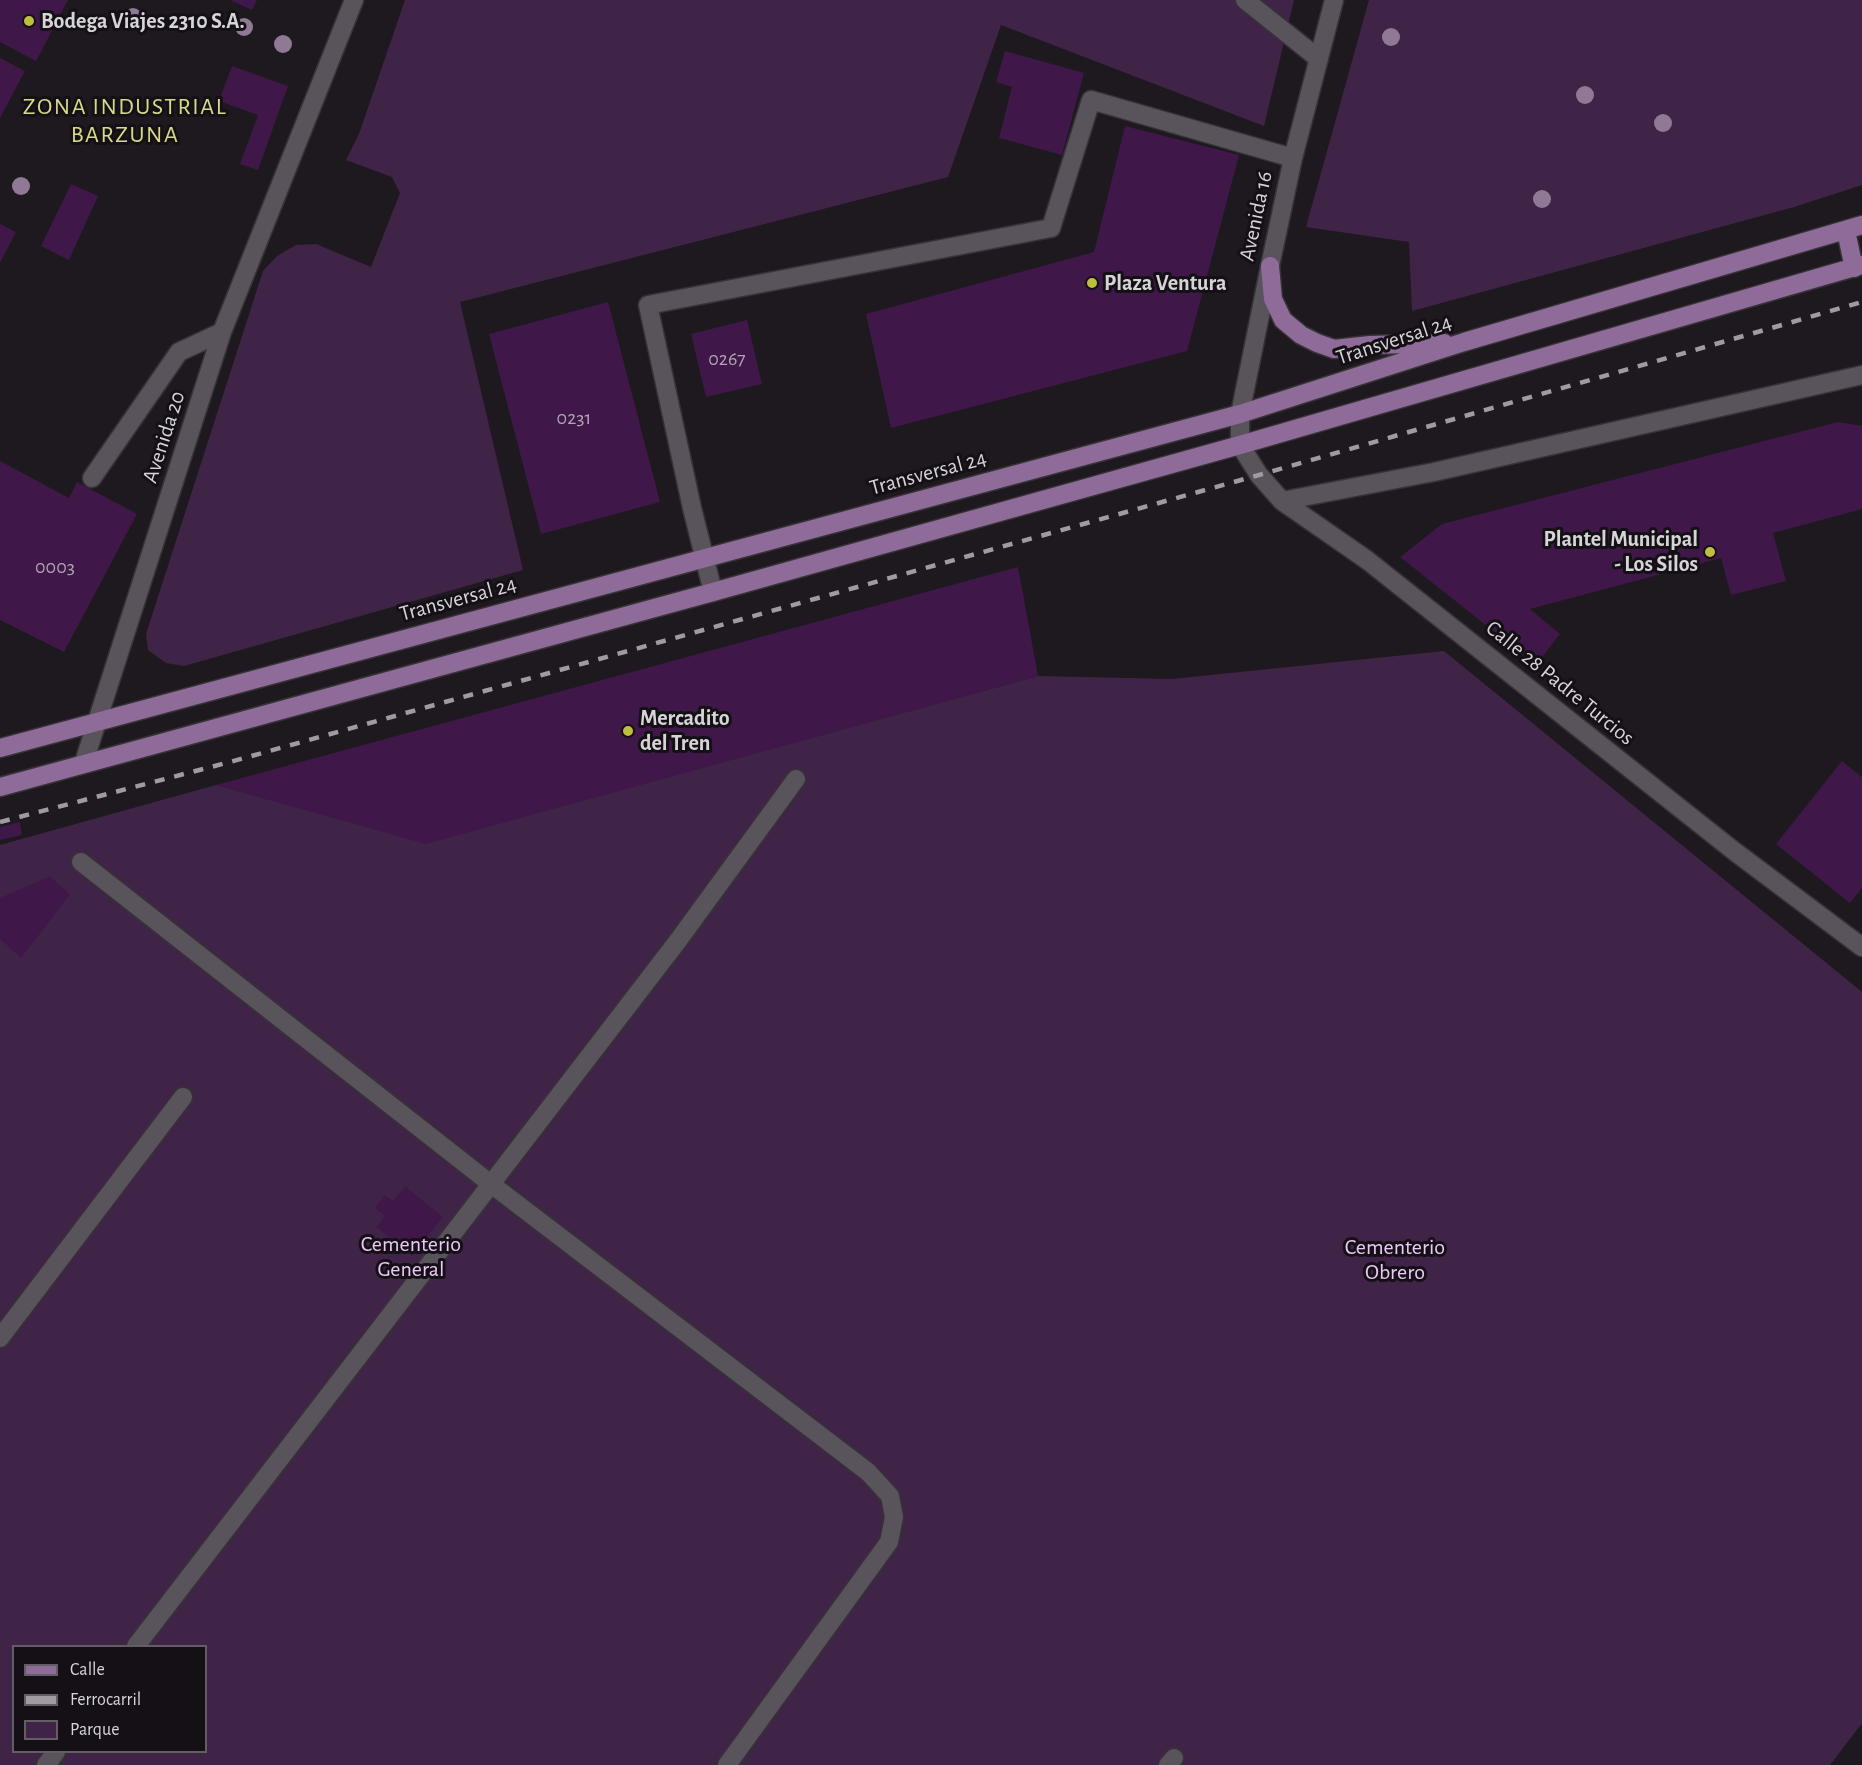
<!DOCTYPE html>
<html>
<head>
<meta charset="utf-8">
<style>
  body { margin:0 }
  #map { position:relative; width:1862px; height:1765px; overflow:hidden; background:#1e191f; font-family:"Alegreya Sans",sans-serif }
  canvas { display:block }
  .legend { position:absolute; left:12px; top:1645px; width:195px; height:108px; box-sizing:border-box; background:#141016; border:2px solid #625e64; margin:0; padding:8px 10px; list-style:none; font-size:18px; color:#d7d4d8 }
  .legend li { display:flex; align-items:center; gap:12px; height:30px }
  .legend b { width:30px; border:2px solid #625e64 }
</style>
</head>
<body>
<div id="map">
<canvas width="1862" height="1765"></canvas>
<ul class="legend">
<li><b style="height:8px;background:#8e6b98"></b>Calle</li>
<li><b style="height:8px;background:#9f9ba0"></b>Ferrocarril</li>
<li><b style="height:16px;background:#402448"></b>Parque</li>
</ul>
</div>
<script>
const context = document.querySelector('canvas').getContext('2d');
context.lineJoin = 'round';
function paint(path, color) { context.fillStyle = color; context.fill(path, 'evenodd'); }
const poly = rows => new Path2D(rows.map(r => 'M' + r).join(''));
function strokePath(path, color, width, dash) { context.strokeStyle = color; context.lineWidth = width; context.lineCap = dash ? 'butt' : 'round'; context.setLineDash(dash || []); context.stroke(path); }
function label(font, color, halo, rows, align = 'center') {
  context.font = font + ' "Alegreya Sans",sans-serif'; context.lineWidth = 6; context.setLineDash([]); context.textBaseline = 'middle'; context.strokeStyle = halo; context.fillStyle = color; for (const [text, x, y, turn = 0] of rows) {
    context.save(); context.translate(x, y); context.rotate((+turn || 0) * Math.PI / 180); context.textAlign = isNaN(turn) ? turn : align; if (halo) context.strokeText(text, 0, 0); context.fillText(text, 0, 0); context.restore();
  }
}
const green = poly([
  [405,0,1294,0,1264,126,1001,25,948,177,460,302,523,570,184,666,166,663,148,650,146,634,263,271,277,256,296,245,316,244,371,267,400,193,392,177,346,160,359,134],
  [1369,0,1862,0,1862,185,1794,207,1412,311,1409,242,1306,227],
  [1444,651,1862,992,1862,1723,1830,1765,0,1765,0,845,216,785,426,843,1038,676,1172,679],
  [14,1646,206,1646,206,1752,14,1752]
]);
const building = poly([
  [0,0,68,0,36,61,0,42],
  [230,0,257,0,252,10],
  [1005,51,1084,73,1062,155,999,138,1012,87,996,82],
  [0,58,25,71,0,118],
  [232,66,288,86,258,170,240,164,258,115,219,101],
  [1125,126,1239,155,1187,351,891,428,866,314,1094,252],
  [71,184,98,196,69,260,41,246],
  [0,224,16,232,0,263],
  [608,302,660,502,541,534,489,334],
  [747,320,762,384,706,397,691,334],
  [1838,422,1862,426,1862,509,1773,533,1786,581,1731,595,1721,558,1530,609,1560,634,1536,665,1400,557,1442,524],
  [0,461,69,498,77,482,137,514,64,652,0,620],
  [1018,567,1038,676,426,844,216,785],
  [1842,761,1862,777,1862,888,1850,903,1776,844],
  [20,822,22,835,0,840,0,827],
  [50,876,70,895,21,958,0,939,0,898],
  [405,1186,443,1217,412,1256,376,1227,385,1216,375,1208,385,1195,393,1201]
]);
const minor = poly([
  [1245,0,1319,59],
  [1334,0,1293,158,1270,266,1240,414,1240,445,1259,475,1282,501,1367,560,1734,851,1862,947],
  [92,478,179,352,222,332],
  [1282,501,1434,472,1862,375],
  [713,592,692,508,648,305,1051,228,1091,100,1293,158],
  [84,762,222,332,354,0],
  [81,862,491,1184,868,1472,890,1496,894,1517,889,1542,727,1765],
  [0,1338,183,1097],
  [136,1646,677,942,796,779],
  [46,1765,56,1752],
  [1168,1765,1174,1758]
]);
const major = poly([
  [1846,231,1854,268],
  [1270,266,1273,299,1283,320,1301,335,1317,343,1334,349,1370,345,1444,343],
  [0,748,1240,414,1464,342,1862,225],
  [0,787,713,592,1240,445,1862,265]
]);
const rail = poly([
  [0,822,230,762,1259,475,1862,302]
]);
const trees = [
  [133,17],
  [244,27],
  [1391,37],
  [283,44],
  [1585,95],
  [1663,123],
  [21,186],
  [1542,199]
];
const markers = [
  [29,21,6,"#bfbe41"],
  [1092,283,6,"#bfbe41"],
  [1710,552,6,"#bfbe41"],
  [628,731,6,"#bfbe41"]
];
const numberNames = [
  ["0267",727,359],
  ["0231",574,418],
  ["0003",55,567]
];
const poiNames = [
  ["Bodega Viajes 2310 S.A.",41,21],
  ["Plaza Ventura",1104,283],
  ["Plantel Municipal",1698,539,"right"],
  ["- Los Silos",1698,564,"right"],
  ["Mercadito",640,718],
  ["del Tren",640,743]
];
const streetNames = [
  ["Avenida 16",1256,216,-78],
  ["Transversal 24",1394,340,-18],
  ["Avenida 20",164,437,-72],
  ["Transversal 24",928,473,-15],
  ["Transversal 24",458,599,-15],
  ["Calle 28 Padre Turcios",1560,683,39]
];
const parkNames = [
  ["Cementerio",411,1244],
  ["General",411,1269],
  ["Cementerio",1395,1247],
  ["Obrero",1395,1272]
];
const neighbourhoodNames = [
  ["ZONA INDUSTRIAL",125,107],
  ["BARZUNA",125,135]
];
paint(green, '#402448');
paint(building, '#3f1849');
strokePath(minor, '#363337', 21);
strokePath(major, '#363337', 21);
strokePath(minor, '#59535b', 18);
strokePath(major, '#8e6b98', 18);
strokePath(rail, '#9f9ba0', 4.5, [10, 10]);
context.fillStyle = '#8f7995';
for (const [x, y] of trees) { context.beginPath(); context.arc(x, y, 9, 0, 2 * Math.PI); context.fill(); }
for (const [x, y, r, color] of markers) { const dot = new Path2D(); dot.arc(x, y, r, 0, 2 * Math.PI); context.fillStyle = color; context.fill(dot); strokePath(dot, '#141016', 2); }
label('20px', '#b1a5b4', null, numberNames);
label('bold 22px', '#d7d4d8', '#141016', poiNames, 'left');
label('22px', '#d7d4d8', '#141016', streetNames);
label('22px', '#ecc8f6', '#141016', parkNames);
context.letterSpacing = '1.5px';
label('24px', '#d8d98b', '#141016', neighbourhoodNames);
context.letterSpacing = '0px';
</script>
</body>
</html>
